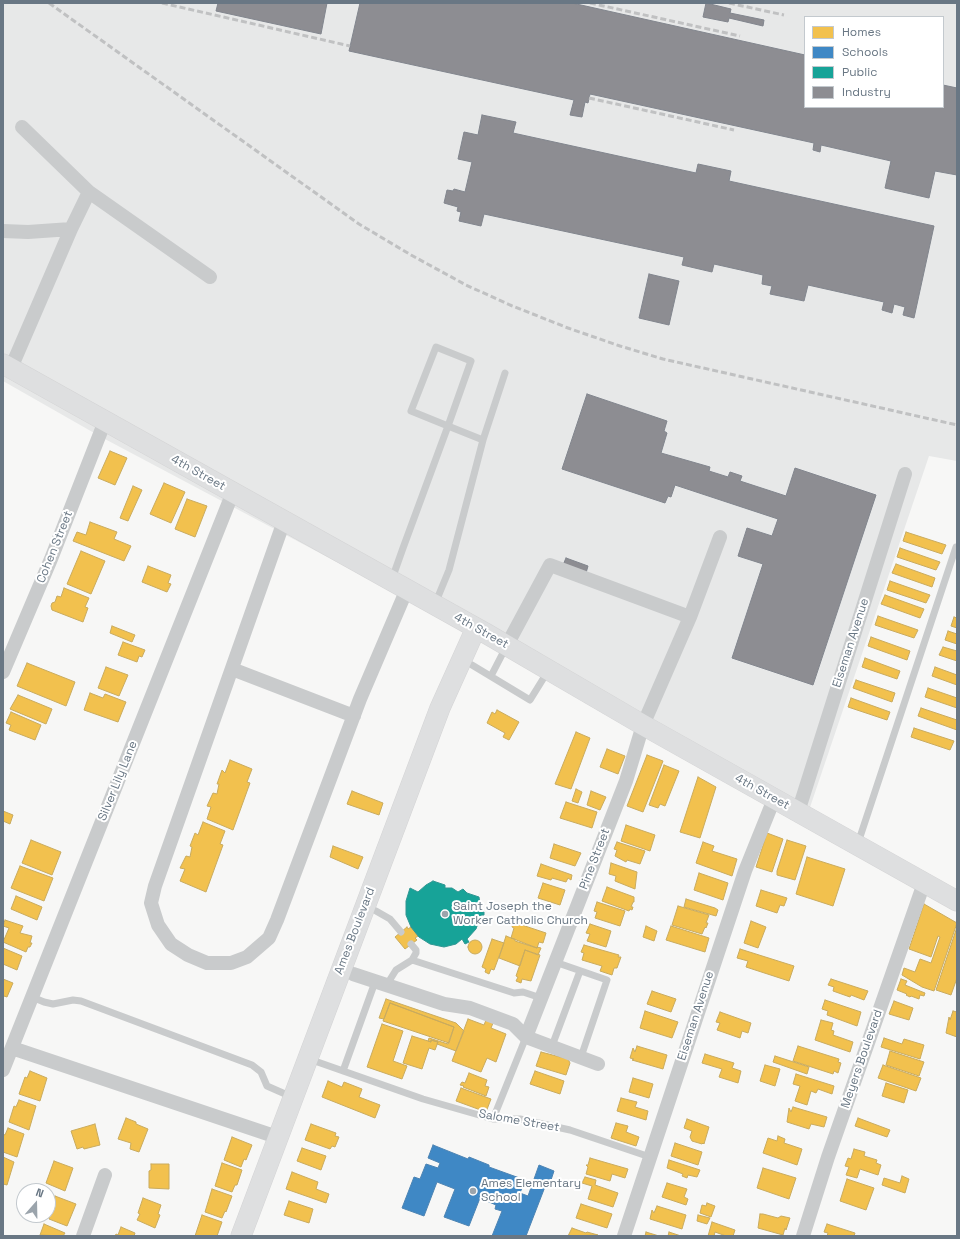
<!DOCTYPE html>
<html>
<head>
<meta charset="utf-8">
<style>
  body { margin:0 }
  #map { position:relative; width:960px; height:1239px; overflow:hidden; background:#f7f7f6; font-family:"Space Grotesk",sans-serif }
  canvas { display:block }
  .frame { position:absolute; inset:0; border:4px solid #697784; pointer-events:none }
  .legend { position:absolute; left:804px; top:16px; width:140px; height:92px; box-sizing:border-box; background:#fff; border:1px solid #c3c9ce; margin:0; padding:5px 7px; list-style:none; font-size:12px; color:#697784 }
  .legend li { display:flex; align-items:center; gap:8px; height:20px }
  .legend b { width:20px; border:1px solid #c3c9ce }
  .north { position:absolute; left:16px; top:1183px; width:40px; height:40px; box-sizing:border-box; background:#fff; border:1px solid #c3c9ce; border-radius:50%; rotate:20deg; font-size:11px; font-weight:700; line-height:16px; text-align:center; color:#697784 }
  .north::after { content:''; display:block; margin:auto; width:14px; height:18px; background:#9ba4ac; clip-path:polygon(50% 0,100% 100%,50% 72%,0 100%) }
</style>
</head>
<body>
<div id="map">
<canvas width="960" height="1239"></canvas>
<div class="frame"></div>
<ul class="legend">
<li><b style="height:11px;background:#f2c14e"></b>Homes</li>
<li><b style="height:11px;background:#3f88c5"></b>Schools</li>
<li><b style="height:11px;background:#17a398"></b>Public</li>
<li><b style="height:11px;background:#8d8d92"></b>Industry</li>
</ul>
<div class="north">N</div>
</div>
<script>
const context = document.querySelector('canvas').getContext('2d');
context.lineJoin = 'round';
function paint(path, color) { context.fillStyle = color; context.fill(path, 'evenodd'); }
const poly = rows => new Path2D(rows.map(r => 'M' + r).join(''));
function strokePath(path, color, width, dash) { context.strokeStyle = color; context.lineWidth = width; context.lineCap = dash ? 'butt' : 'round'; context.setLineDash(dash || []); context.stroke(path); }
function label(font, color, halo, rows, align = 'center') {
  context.font = font + ' "Space Grotesk",sans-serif'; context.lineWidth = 4; context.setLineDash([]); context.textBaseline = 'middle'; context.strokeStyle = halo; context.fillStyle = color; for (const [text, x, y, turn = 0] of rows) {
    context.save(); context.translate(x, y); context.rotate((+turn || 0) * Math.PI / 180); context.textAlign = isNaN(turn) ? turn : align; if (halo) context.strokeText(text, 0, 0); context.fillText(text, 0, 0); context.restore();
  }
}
const built = poly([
  [3,3,957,3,957,461,929,456,805,822,495,646,103,438,3,381],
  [805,17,943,17,943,107,805,107]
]);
const homes = poly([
  [110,451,127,458,115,485,98,478,110,451],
  [164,483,185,492,171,523,150,514,164,483],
  [133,486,142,490,128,521,120,518,133,486],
  [187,499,207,506,195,537,175,529,187,499],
  [90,522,117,532,114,539,131,546,124,561,73,541,77,532,86,535,90,522],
  [906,532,946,545,942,554,903,541,906,532],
  [900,548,940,562,936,570,897,557,900,548],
  [81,551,105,561,91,594,67,584,81,551],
  [896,564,935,578,932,587,892,573,896,564],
  [148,566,171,575,168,583,171,584,167,592,142,582,148,566],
  [890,581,930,595,926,603,887,590,890,581],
  [64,588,89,598,85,607,88,608,83,622,52,610,51,606,52,603,55,602,57,596,61,597,64,588],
  [885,595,924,609,920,618,881,604,885,595],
  [878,616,918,630,914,638,875,625,878,616],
  [954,617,957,618,957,628,951,626,954,617],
  [112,626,135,635,132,642,110,633,112,626],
  [948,631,957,634,957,644,945,640,948,631],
  [871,637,910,651,907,660,868,646,871,637],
  [123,642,145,650,142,657,139,656,137,662,118,655,123,642],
  [943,647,957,651,957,661,939,655,943,647],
  [865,658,900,671,897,679,862,667,865,658],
  [27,663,75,682,66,706,17,686,27,663],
  [106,667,128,675,119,696,98,688,106,667],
  [935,667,957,675,957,685,932,676,935,667],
  [856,680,895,693,892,702,853,688,856,680],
  [928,688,957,698,957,708,925,697,928,688],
  [90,693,103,698,105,694,126,702,118,722,84,710,90,693],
  [18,695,52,709,46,724,10,709,18,695],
  [851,698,890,712,887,720,848,707,851,698],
  [921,708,957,720,957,730,918,716,921,708],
  [497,710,519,722,509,740,503,737,505,733,487,723,492,712,495,714,497,710],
  [11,712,41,725,35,740,9,730,11,725,6,723,11,712],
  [914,728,954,741,950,750,911,737,914,728],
  [576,732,590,738,571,789,555,784,576,732],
  [607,749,625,756,618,774,600,767,607,749],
  [647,755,663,761,643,812,627,806,647,755],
  [230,760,252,769,247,782,250,783,233,830,207,819,211,807,207,806,213,793,217,794,219,784,217,784,222,770,225,773,230,760],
  [664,765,679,771,665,806,660,804,658,808,649,805,664,765],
  [698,777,716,787,700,838,680,832,698,777],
  [576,789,582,792,578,803,572,801,576,789],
  [352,791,383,803,379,815,347,804,352,791],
  [591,791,606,797,600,810,587,805,591,791],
  [566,802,597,812,592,828,560,818,566,802],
  [3,811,13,815,10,824,3,821,3,811],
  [203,822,225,831,220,844,223,845,206,892,180,881,185,869,180,868,186,856,190,857,192,847,190,846,195,833,198,835,203,822],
  [626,825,655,835,650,851,621,841,626,825],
  [767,833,783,839,772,872,756,867,767,833],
  [31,840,61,852,52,875,22,863,31,840],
  [787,840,806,846,795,880,777,875,777,871,787,840],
  [617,842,645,851,640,864,627,860,626,862,615,856,617,850,614,849,617,842],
  [703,842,714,846,712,851,737,859,732,876,696,863,703,842],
  [554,844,581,853,575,866,550,858,554,844],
  [333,846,363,857,358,869,330,857,333,846],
  [807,857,845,869,833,906,796,894,807,857],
  [611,863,637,872,635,889,615,881,616,876,609,874,611,863],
  [541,864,572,875,571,880,568,878,566,882,552,878,551,880,537,876,541,864],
  [20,866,53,878,44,901,11,888,20,866],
  [699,873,728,883,723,900,694,890,699,873],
  [543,883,565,890,560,905,538,898,543,883],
  [607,887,634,897,634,902,633,902,631,907,633,907,632,910,630,909,629,911,602,901,607,887],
  [761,890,787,898,784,906,780,905,777,913,756,906,761,890],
  [16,896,42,907,37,920,11,909,16,896],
  [686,899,715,908,718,910,716,916,684,907,686,899],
  [597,902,625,911,620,926,595,918,597,912,594,911,597,902],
  [924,904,957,923,934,991,922,987,902,975,904,968,915,972,920,959,931,963,940,937,938,936,931,957,909,949,924,904],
  [678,906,709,915,706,923,708,923,706,928,705,927,702,934,672,925,678,906],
  [5,920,23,926,20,933,32,936,30,943,32,943,30,947,28,947,26,952,3,942,9,928,3,926,5,920],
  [751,921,766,927,758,948,744,943,751,921],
  [513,923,519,925,519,924,546,933,543,943,539,942,537,948,515,941,515,939,511,938,514,928,512,927,513,923],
  [590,924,611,931,606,947,587,941,590,934,586,933,590,924],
  [646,926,657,931,654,941,643,937,646,926],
  [671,926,709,938,705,952,666,940,671,926],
  [407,927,408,929,411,927,418,936,415,938,417,940,405,949,395,937,407,927],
  [957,927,957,978,951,995,936,990,957,927],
  [506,936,537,948,537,947,541,948,538,955,525,950,520,966,499,958,506,936],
  [492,939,504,943,494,970,491,969,489,974,485,972,486,969,482,967,492,939],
  '468 947a7 7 0 1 1 14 0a7 7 0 1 1-14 0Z',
  [584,945,619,955,618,957,621,957,617,968,614,968,612,975,600,971,602,966,582,960,584,953,581,952,584,945],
  [3,948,22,956,17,970,3,964,3,948],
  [740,949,794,966,789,981,746,967,748,961,737,958,740,949],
  [525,950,540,955,531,981,522,979,521,983,516,981,518,977,516,976,525,950],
  [3,979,13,983,7,997,4,996,3,999,3,979],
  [831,979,868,991,864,1000,851,995,850,997,833,991,834,987,828,985,831,979],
  [901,979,907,981,905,985,925,993,924,996,920,995,919,999,911,996,910,997,906,995,907,994,897,990,901,979],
  [652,991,676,999,671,1012,647,1004,652,991],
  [386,999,456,1023,464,1031,456,1051,437,1044,438,1042,431,1040,431,1042,428,1041,429,1038,448,1044,454,1027,390,1003,384,1019,379,1018,386,999],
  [825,1000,861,1012,857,1026,827,1015,828,1011,822,1009,825,1000],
  [894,1001,913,1008,909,1020,889,1014,894,1001],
  [390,1003,454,1027,449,1043,383,1021,390,1003],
  [645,1011,678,1022,672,1038,640,1028,645,1011],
  [953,1011,957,1012,957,1037,946,1033,949,1017,950,1020,953,1011],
  [720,1012,751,1023,748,1033,742,1031,740,1038,717,1030,720,1023,716,1022,720,1012],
  [468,1019,484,1025,486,1020,493,1023,491,1028,506,1034,496,1062,487,1058,481,1072,452,1061,468,1019],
  [821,1020,833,1023,831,1030,834,1031,833,1035,853,1042,850,1052,815,1040,821,1020],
  [382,1024,403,1031,393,1061,407,1066,402,1079,367,1067,382,1024],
  [412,1036,428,1041,431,1042,431,1040,438,1042,435,1050,429,1048,422,1069,403,1063,412,1036],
  [884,1038,902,1044,904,1039,924,1045,920,1059,881,1047,884,1038],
  [637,1046,667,1055,663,1069,632,1060,634,1059,630,1058,633,1048,635,1052,637,1046],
  [798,1046,839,1059,838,1062,841,1063,838,1073,834,1071,833,1074,793,1061,798,1046],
  [890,1051,924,1062,919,1076,886,1065,890,1051],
  [541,1052,568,1059,570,1063,566,1075,536,1066,541,1052],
  [705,1054,734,1063,732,1068,741,1071,738,1083,719,1077,722,1069,702,1063,705,1054],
  [775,1056,809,1067,807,1074,773,1062,775,1056],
  [765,1065,780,1069,775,1086,760,1081,765,1065],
  [883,1065,921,1078,916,1091,878,1078,883,1065],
  [30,1071,47,1078,40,1101,19,1094,25,1077,27,1078,30,1071],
  [535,1071,564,1081,560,1094,530,1084,535,1071],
  [469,1073,487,1080,485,1086,489,1087,486,1096,463,1087,464,1086,460,1085,462,1082,465,1083,469,1073],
  [796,1074,834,1086,832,1094,818,1089,816,1093,811,1091,807,1105,795,1101,800,1086,793,1084,796,1074],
  [633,1078,653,1084,649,1098,629,1092,633,1078],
  [328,1081,342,1087,344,1082,362,1089,359,1097,380,1105,375,1118,322,1097,328,1081],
  [886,1083,908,1090,904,1103,882,1096,886,1083],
  [461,1088,491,1099,486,1112,456,1101,461,1088],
  [621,1098,637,1102,635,1107,648,1111,646,1120,617,1111,621,1098],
  [19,1100,36,1106,29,1130,9,1122,14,1106,16,1107,19,1100],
  [793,1107,827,1117,824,1127,811,1124,809,1129,787,1122,789,1108,791,1112,793,1107],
  [126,1118,136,1122,136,1124,148,1129,139,1152,130,1149,131,1143,118,1139,126,1118],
  [858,1118,890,1130,887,1137,855,1126,858,1118],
  [687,1119,709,1127,704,1144,703,1143,702,1144,692,1141,690,1137,692,1131,684,1128,687,1119],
  [616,1123,628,1126,626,1132,639,1137,636,1146,611,1138,616,1123],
  [95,1124,100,1145,84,1149,83,1147,77,1149,71,1131,95,1124],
  [311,1124,336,1133,335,1136,339,1137,335,1147,332,1146,330,1149,305,1140,311,1124],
  [8,1128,24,1134,17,1157,3,1152,3,1134,5,1135,8,1128],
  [778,1136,785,1139,784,1143,802,1149,797,1165,763,1153,768,1138,777,1141,778,1136],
  [232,1137,252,1145,246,1160,244,1159,241,1167,224,1160,232,1137],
  [675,1143,702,1152,698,1165,671,1156,675,1143],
  [302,1148,326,1156,321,1170,297,1161,302,1148],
  [854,1149,865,1152,864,1156,877,1160,876,1163,881,1165,878,1175,860,1169,857,1178,846,1175,849,1167,845,1166,848,1158,851,1159,854,1149],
  [3,1157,14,1162,7,1185,3,1184,3,1157],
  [590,1158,628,1169,625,1178,612,1174,610,1181,586,1174,588,1167,586,1165,588,1165,590,1158],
  [669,1160,700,1170,697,1177,688,1175,687,1178,682,1176,683,1174,667,1168,669,1160],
  [54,1161,73,1168,65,1191,46,1183,54,1161],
  [222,1163,242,1170,237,1185,235,1185,232,1192,215,1186,222,1163],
  [151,1164,169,1164,169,1189,149,1188,149,1171,151,1170,151,1164],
  [763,1168,796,1178,789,1199,757,1188,763,1168],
  [292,1172,318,1182,316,1189,329,1194,326,1203,286,1189,292,1172],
  [902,1176,909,1179,905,1193,882,1185,884,1178,900,1183,902,1176],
  [585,1177,596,1180,595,1185,618,1193,613,1207,588,1199,592,1186,582,1183,585,1177],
  [847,1179,874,1188,866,1210,840,1201,847,1179],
  [667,1183,687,1189,684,1197,688,1199,686,1205,662,1197,667,1183],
  [212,1189,232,1196,226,1212,225,1211,222,1218,205,1212,212,1189],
  [55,1196,76,1204,67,1226,49,1219,55,1196],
  [143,1198,161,1205,158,1214,160,1215,155,1228,137,1220,140,1214,138,1213,143,1198],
  [289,1201,313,1209,309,1223,284,1215,289,1201],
  [707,1203,715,1206,711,1217,700,1213,702,1205,706,1206,707,1203],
  [581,1204,612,1214,607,1228,576,1218,581,1204],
  [657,1206,686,1215,682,1229,650,1219,652,1210,654,1213,657,1206],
  [760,1214,763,1214,778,1218,781,1216,790,1218,786,1230,785,1228,783,1235,758,1228,760,1214],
  [202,1215,222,1222,217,1236,195,1236,202,1215],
  [698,1215,710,1218,707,1224,697,1221,698,1215],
  [712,1222,735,1230,733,1236,726,1236,715,1232,714,1236,708,1236,712,1222],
  [44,1224,65,1233,63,1236,40,1235,44,1224],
  [827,1224,855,1233,854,1236,827,1236,828,1233,824,1232,827,1224],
  [121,1227,135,1233,134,1236,115,1236,116,1234,118,1235,121,1227],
  [572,1228,586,1233,587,1232,598,1235,568,1236,572,1228],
  [646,1232,659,1236,645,1236,646,1232],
  [669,1232,681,1236,668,1236,669,1232]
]);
const schools = poly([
  [433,1145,468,1159,469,1157,489,1165,489,1167,525,1180,520,1193,528,1196,539,1165,554,1171,551,1180,548,1179,526,1236,492,1236,502,1211,495,1209,496,1205,480,1198,469,1226,444,1217,455,1189,437,1182,424,1216,402,1208,414,1177,420,1179,426,1164,438,1168,440,1163,428,1158,433,1145]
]);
const public = poly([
  [433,881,445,885,445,888,452,888,458,892,463,889,467,893,479,897,481,912,484,912,484,915,481,915,476,929,467,939,469,942,465,944,462,939,456,944,444,947,430,944,419,937,411,927,406,915,406,901,410,888,418,892,426,885,433,881]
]);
const industry = poly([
  [218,3,327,3,321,34,216,11,218,3],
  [360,3,572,3,805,55,805,107,943,107,943,85,957,88,957,175,935,171,929,198,885,188,891,161,821,145,820,152,813,150,814,143,590,94,588,103,585,102,582,117,570,115,574,100,349,51,360,3],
  [706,3,731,9,730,13,764,20,763,26,729,18,728,22,703,17,706,3],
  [482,115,516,122,513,133,696,173,698,164,731,171,729,181,934,226,914,318,903,315,905,307,894,304,892,313,882,310,884,302,808,285,804,301,770,294,772,286,762,284,763,275,714,264,712,272,682,265,684,257,484,214,481,226,459,221,461,212,457,211,458,207,444,203,447,190,453,191,454,189,465,192,472,162,458,159,464,132,478,135,482,115],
  [649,274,679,281,669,325,639,318,649,274],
  [587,394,667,421,664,431,667,433,661,453,710,467,709,471,728,477,730,472,742,476,740,481,786,496,795,468,876,495,813,685,732,658,763,564,738,556,747,528,772,536,778,519,675,485,671,497,668,496,665,503,562,469,587,394],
  [566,558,588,566,586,573,563,565,566,558]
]);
const lane = poly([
  [392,579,403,548,448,426,471,361,436,347,411,411,448,426,483,440,505,373],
  [435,604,449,570,483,440],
  [472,665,530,700,548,671],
  [491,676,506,647],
  [858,843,956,547],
  [376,911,390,919,401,932],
  [411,944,416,950,416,953,412,960],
  [555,962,607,980,581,1057],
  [386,986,396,970,412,960,514,993,523,992,541,998],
  [32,997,44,1002,53,1004,73,1000,81,1001,252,1065,261,1072,267,1086,292,1097],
  [552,1046,580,971],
  [309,1059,423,1099,493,1119,520,1119,570,1130,650,1157],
  [343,1071,375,982],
  [493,1119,526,1037]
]);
const street = poly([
  [22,127,89,192,210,277],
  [3,231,28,232,71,229],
  [11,368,71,229,89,192],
  [284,521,155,886,151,903,158,925,171,944,188,955,207,963,231,963,247,957,269,938,277,920,360,699,407,589],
  [507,645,550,565,690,617],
  [232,669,354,716],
  [3,672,51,559,105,421],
  [798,812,905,474],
  [353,974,444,1004,470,1008,513,1024,526,1037,598,1064],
  [526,1037,626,781,643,725,690,617,720,537],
  [12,1048,277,1137],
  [3,1070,233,492],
  [83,1236,105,1175],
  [624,1236,745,871,774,799],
  [803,1236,828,1157,924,883]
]);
const secondary = poly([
  [3,364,487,634,643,725,957,901],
  [241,1236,440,708,476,628]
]);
const rail = poly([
  [49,3,359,224,411,255,466,285,510,305,568,328,620,346,663,359,957,425],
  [162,3,350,46],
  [590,3,740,36],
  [729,3,784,15],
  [589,98,734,130]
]);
const markers = [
  [445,914,4,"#9ba4ac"],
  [473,1191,4,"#9ba4ac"]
];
const streetNames = [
  ["4th Street",198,473,29],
  ["Cohen Street",55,547,-68],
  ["4th Street",481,631,29],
  ["Eiseman Avenue",851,643,-72],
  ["Silver Lily Lane",118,781,-68],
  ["4th Street",762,792,29],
  ["Pine Street",595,859,-69],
  ["Ames Boulevard",355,931,-69],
  ["Eiseman Avenue",696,1016,-72],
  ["Meyers Boulevard",862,1059,-71],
  ["Salome Street",519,1121,10]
];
const poiNames = [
  ["Saint Joseph the",453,907],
  ["Worker Catholic Church",453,921],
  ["Ames Elementary",481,1184],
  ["School",481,1198]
];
paint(built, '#e7e8e8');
paint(homes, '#f2c14e');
strokePath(homes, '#c9ab5e', 1);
paint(schools, '#3f88c5');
strokePath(schools, '#4c83b2', 1);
paint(public, '#17a398');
strokePath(public, '#309692', 1);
paint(industry, '#8d8d92');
strokePath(industry, '#82868e', 1);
strokePath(secondary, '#d4d4d5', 21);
strokePath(lane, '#c9cbcc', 7);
strokePath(street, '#c9cbcc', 14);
strokePath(secondary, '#dedfe0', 20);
strokePath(rail, '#c0c1c2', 3, [6, 3]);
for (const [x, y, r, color] of markers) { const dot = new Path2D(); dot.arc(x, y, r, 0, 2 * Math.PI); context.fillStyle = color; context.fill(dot); strokePath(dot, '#fff', 1.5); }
label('12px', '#697784', '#fff', streetNames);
label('12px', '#697784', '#fff', poiNames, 'left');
</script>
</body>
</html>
